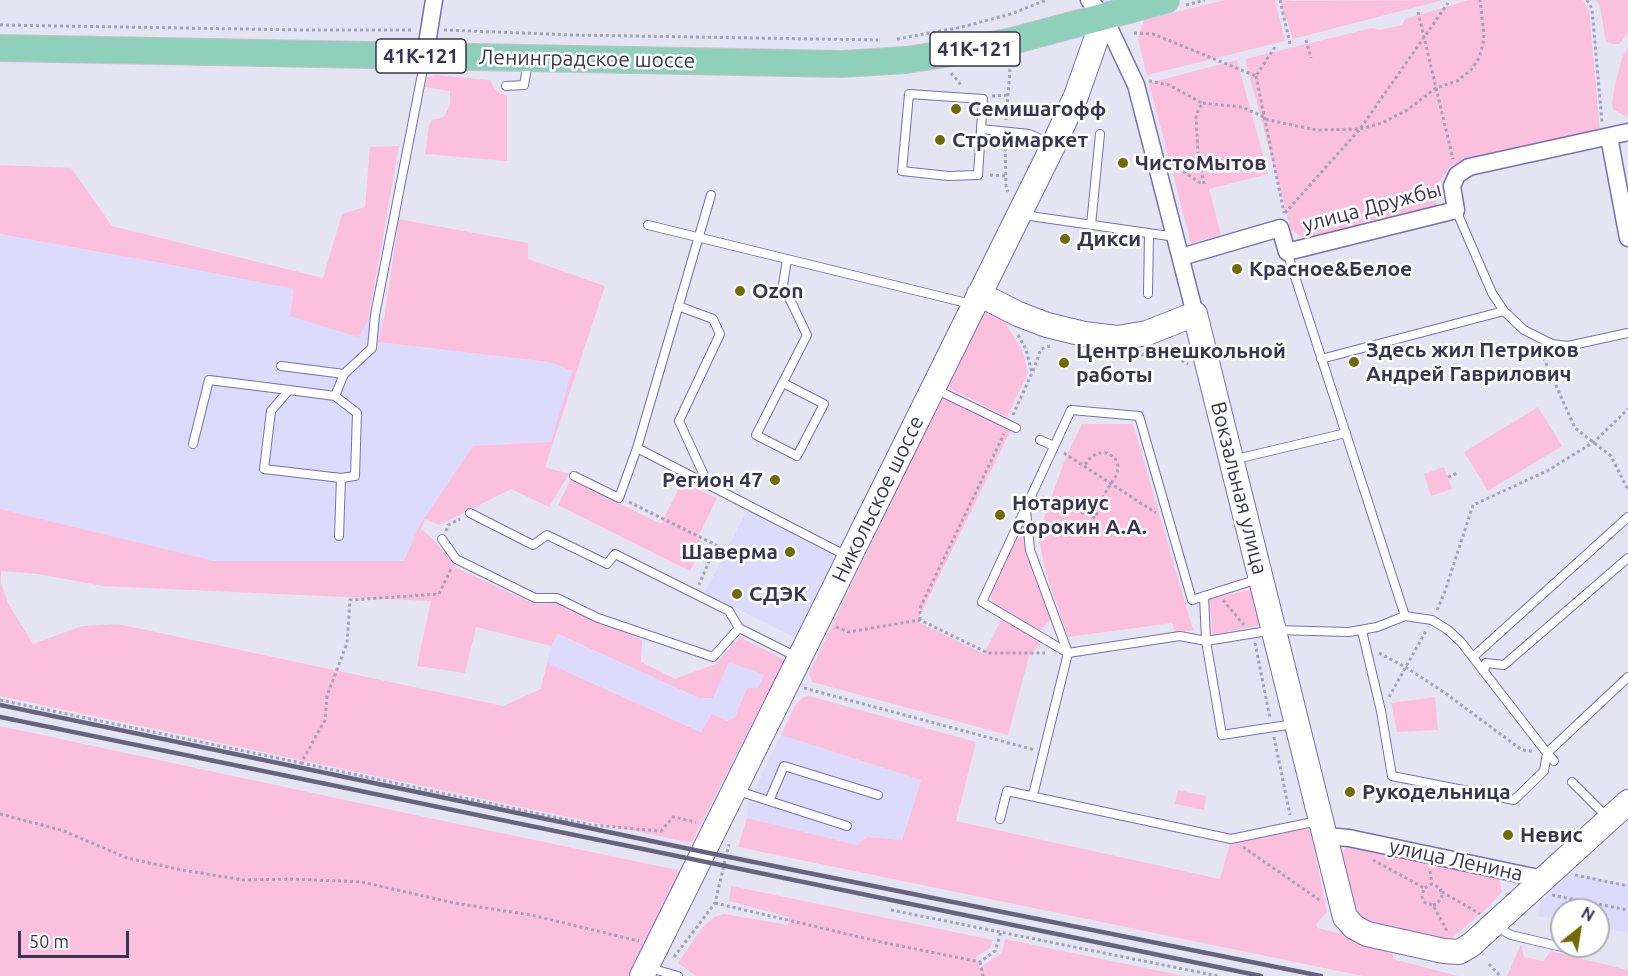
<!DOCTYPE html>
<html>
<head>
<meta charset="utf-8">
<style>
  body { margin:0 }
  #map { position:relative; width:1628px; height:976px; overflow:hidden; background:#e5e4f3; font-family:Ubuntu,sans-serif }
  canvas { display:block }
  .north { position:absolute; left:1550px; top:898px; width:60px; height:60px; box-sizing:border-box; background:#fff; border:2px solid #afafba; border-radius:50%; rotate:30deg; font-size:16px; font-weight:700; line-height:24px; text-align:center; color:#383653 }
  .north::after { content:''; display:block; margin:auto; width:21px; height:27px; background:#706b07; clip-path:polygon(50% 0,100% 100%,50% 72%,0 100%) }
  .scale { position:absolute; left:18px; top:931px; width:111px; height:27px; box-sizing:border-box; border:3px solid #383653; border-top:0; padding-left:8px; font-size:18px; line-height:21px; white-space:nowrap; color:#383653; -webkit-text-stroke:4px #fff; paint-order:stroke }
</style>
</head>
<body>
<div id="map">
<canvas width="1628" height="976"></canvas>
<div class="north">N</div>
<div class="scale">50 m</div>
</div>
<script>
const context = document.querySelector('canvas').getContext('2d');
context.lineJoin = 'round';
function paint(path, color) { context.fillStyle = color; context.fill(path, 'evenodd'); }
const poly = rows => new Path2D(rows.map(r => 'M' + r).join(''));
function strokePath(path, color, width, dash) { context.strokeStyle = color; context.lineWidth = width; context.lineCap = dash ? 'butt' : 'round'; context.setLineDash(dash || []); context.stroke(path); }
function label(font, color, halo, rows, align = 'center') {
  context.font = font + ' Ubuntu,sans-serif'; context.lineWidth = 5; context.setLineDash([]); context.textBaseline = 'middle'; context.strokeStyle = halo; context.fillStyle = color; for (const [text, x, y, turn = 0] of rows) {
    context.save(); context.translate(x, y); context.rotate((+turn || 0) * Math.PI / 180); context.textAlign = isNaN(turn) ? turn : align; if (halo) context.strokeText(text, 0, 0); context.fillText(text, 0, 0); context.restore();
  }
}
const built = poly([
  [0,234,172,265,295,289,367,322,369,315,384,319,378,342,549,362,573,372,551,442,473,446,419,526,404,561,215,561,0,509],
  [748,508,840,558,800,640,705,593],
  [557,634,699,698,713,698,729,662,764,675,758,688,747,688,735,717,702,732,547,663,551,646],
  [781,735,921,780,901,840,867,837,857,845,747,818,748,804],
  [1569,872,1628,885,1628,933,1598,927,1598,910,1562,910,1562,920,1538,916,1541,903]
]);
const green = poly([
  [1225,0,1275,0,1285,41,1147,75,1138,39,1144,20],
  [1280,0,1293,1,1443,0,1293,39],
  [1469,0,1583,0,1589,10,1600,133,1450,166,1434,190,1437,207,1309,242,1291,230,1245,59,1372,28,1380,30,1402,25,1405,19],
  [1596,0,1628,0,1628,33,1619,44,1613,44,1606,42,1600,6],
  [1628,47,1628,116,1625,116,1613,109,1612,103,1614,89,1622,58],
  [1237,60,1268,174,1209,189,1221,235,1191,243,1149,83],
  [435,75,490,80,495,90,507,96,507,161,425,154,429,125,432,120,444,117,450,105,450,91,425,87,427,78],
  [399,146,369,315,367,322,358,337,290,316,294,289,172,265,0,234,0,165,71,168,112,226,323,278,342,214,365,207,370,147],
  [399,219,528,243,528,259,605,286,545,467,569,474,549,507,511,489,439,525,425,519,421,529,433,539,457,568,534,604,555,603,642,640,641,662,675,679,715,664,740,637,787,661,761,706,691,843,0,696,0,509,215,561,404,561,419,526,473,446,551,442,572,371,549,362,378,342,384,319],
  [1,571,38,574,103,586,431,601,417,666,465,673,476,627,551,646,558,634,699,698,713,698,729,662,764,675,758,688,747,688,735,717,727,721,712,714,701,732,547,663,541,689,503,706,118,624,82,626,33,644,8,603,1,583],
  [991,312,1001,316,1023,352,1028,373,1007,417,949,388,946,382,980,315],
  [945,398,1011,430,918,619,920,623,984,654,1002,618,1043,641,1029,656,1008,735,812,682,809,674,939,401],
  [1538,407,1562,446,1488,491,1464,452],
  [1082,424,1133,424,1193,630,1175,633,1172,623,1068,637,1046,573,1038,535,1065,459],
  [1444,467,1452,489,1431,496,1424,474],
  [571,479,661,524,682,482,717,498,697,539,704,543,690,571,558,505],
  [1021,527,1025,532,1052,618,1039,632,997,608,992,602,991,592],
  [1257,588,1265,624,1213,635,1209,599],
  [809,696,976,742,956,821,1220,879,1230,844,1310,828,1327,912,1316,924,1318,928,1393,948,1393,959,1458,976,1363,976,738,847,747,818,857,845,867,837,902,840,921,780,781,735,795,705,802,698],
  [1435,697,1438,730,1397,732,1391,703],
  [0,726,420,816,682,871,629,976,0,976],
  [1178,790,1206,796,1204,810,1175,804],
  [1353,846,1488,872,1499,879,1502,892,1487,908,1451,939,1371,927,1355,915,1341,857,1345,848],
  [731,886,993,940,990,948,976,957,979,968,1002,953,1005,939,1184,976,696,976,678,963,702,928,714,917,724,914,788,925,789,917,729,901],
  [1521,944,1524,957,1543,961,1551,951,1628,970,1628,976,1507,976]
]);
const path = poly([
  [1280,0,1290,44],
  [1587,0,1592,9,1602,122],
  [1186,5,1205,0],
  [1418,12,1453,159],
  [0,25,304,30,414,30],
  [444,30,573,35,878,40],
  [1134,33,1153,34,1256,76,1275,47],
  [897,39,962,27,1011,14,1046,0],
  [1306,40,1311,58],
  [951,73,962,86],
  [1256,76,1284,213],
  [1149,81,1169,85,1202,103],
  [992,96,1008,95],
  [1006,120,1010,70,1012,66],
  [1005,142,1006,186,1008,192],
  [1173,165,1202,184],
  [990,175,1006,176],
  [1204,184,1198,154,1196,115,1202,103,1242,107,1264,117,1268,120,1317,130,1360,129,1382,123,1407,110,1436,88,1457,81,1471,70,1479,58,1483,44,1484,35,1480,0],
  [1285,213,1360,129,1448,3],
  [1541,352,1575,428,1611,456,1628,490],
  [1078,353,1086,356,1107,358],
  [1148,354,1167,352,1188,364],
  [1117,358,1148,354,1148,350],
  [1033,371,1041,349,1050,346],
  [1013,415,1032,373,1026,349,1018,335],
  [1064,453,1156,513],
  [1448,477,1459,472],
  [1042,497,1095,518,1104,495,1117,474,1118,466,1115,458,1107,453,1098,453,1089,459,1084,466],
  [629,502,716,545,699,585],
  [446,531,448,525,460,519],
  [1223,600,1244,625],
  [1437,610,1444,594,1473,505,1547,471,1594,442,1628,409],
  [920,620,920,608,1004,434],
  [836,627,849,632,920,620,988,653,1045,653],
  [1255,643,1270,718],
  [1379,653,1407,668,1445,693,1522,750,1532,751],
  [804,688,1035,750],
  [1389,697,1427,629],
  [0,700,301,763,325,720,327,696,347,643,350,600,439,594,451,569],
  [1274,737,1290,815],
  [301,763,591,825,661,831,673,817,696,822],
  [0,814,64,831,127,858,182,870,244,880,293,879,362,882,454,903,531,915,639,941],
  [1243,847,1321,901],
  [1373,860,1424,888],
  [1430,871,1432,884],
  [1575,875,1628,886],
  [1442,892,1480,914],
  [1552,895,1628,910],
  [715,903,881,942,980,962,995,951,1001,932],
  [1433,905,1437,904,1442,897,1440,888,1432,884,1424,888,1422,897,1424,902,1433,905,1448,933],
  [891,910,1218,976],
  [674,957,715,903,729,844],
  [980,962,983,976],
  [1489,964,1500,976]
]);
const lane = poly([
  [506,86,524,85,528,62],
  [909,94,983,99,978,175,948,176,902,171,909,94],
  [981,129,1029,134,1053,144],
  [1456,210,1492,293,1504,311,1524,330,1552,344,1568,346,1628,333],
  [1023,215,1176,237],
  [648,225,971,304],
  [1091,225,1100,134],
  [1287,252,1405,616],
  [1148,294,1149,233],
  [678,306,713,319,720,334,679,421,708,484],
  [1321,359,1504,311],
  [281,366,344,374],
  [783,383,824,404,797,456,756,435,807,335,783,285,787,259],
  [935,389,1016,428],
  [289,390,335,396,357,413,355,476,341,478,264,469,271,411,289,390],
  [335,396,344,374,372,348,375,315,425,59],
  [1040,440,1054,446],
  [193,444,209,380,289,390],
  [637,448,847,556],
  [1232,460,1346,433],
  [574,476,619,498,637,448,711,195],
  [1026,510,1030,550,1068,653,1033,795],
  [470,513,533,545,547,535,607,564,615,554,729,611,739,628,797,657],
  [339,536,341,478],
  [442,539,456,559,535,598,557,598,598,618,713,657,739,628],
  [1258,579,1192,600,1139,416,1071,410,982,602,1068,653,1180,636,1206,641,1274,630,1349,632,1377,627,1405,616,1432,620,1448,630,1461,642,1547,753,1628,677],
  [1204,596,1206,641,1222,735,1294,724],
  [1362,631,1381,711,1392,776,1514,800,1544,771,1547,753,1554,761],
  [1473,657,1628,517],
  [1484,671,1486,663,1504,665,1628,558],
  [1572,782,1608,818],
  [735,790,847,826],
  [769,801,784,766,878,795],
  [1000,819,1007,791,1231,839,1318,821],
  [1495,926,1511,935,1583,952],
  [650,968,678,976]
]);
const street = poly([
  [1089,0,1104,17,1136,85,1195,314],
  [425,56,434,0],
  [1609,137,1628,238],
  [1181,257,1280,228,1287,252,1456,210,1452,186,1457,175,1469,167,1628,132],
  [1326,838,1337,837,1349,838,1543,879]
]);
const secondary = poly([
  [979,294,1018,314,1047,325,1084,334,1117,338,1147,333,1195,314,1345,917,1354,927,1367,934,1444,951,1459,952,1471,945,1628,802],
  [642,976,1054,144,1076,96,1104,17]
]);
const primary = poly([
  [0,48,842,64,906,60,958,52,1012,41,1166,0]
]);
const rail = poly([
  [0,705,704,852,1321,976],
  [0,717,1261,976]
]);
const markers = [
  [956,109,6,"#706b07"],
  [940,140,6,"#706b07"],
  [1123,163,6,"#706b07"],
  [1065,239,6,"#706b07"],
  [1237,269,6,"#706b07"],
  [740,291,6,"#706b07"],
  [1354,362,6,"#706b07"],
  [1064,363,6,"#706b07"],
  [775,480,6,"#706b07"],
  [1000,515,6,"#706b07"],
  [790,552,6,"#706b07"],
  [737,594,6,"#706b07"],
  [1350,792,6,"#706b07"],
  [1508,835,6,"#706b07"]
];
const shields = [
  [975,49,90],
  [421,56,90]
];
const shieldNames = [
  ["41К-121",975,49],
  ["41К-121",421,56]
];
const streetNames = [
  ["Ленинградское шоссе",587,59,1],
  ["улица Дружбы",1372,207,-15],
  ["Вокзальная улица",1239,488,76],
  ["Никольское шоссе",878,499,-64],
  ["улица Ленина",1456,860,12]
];
const poiNames = [
  ["Семишагофф",968,109],
  ["Строймаркет",952,140],
  ["ЧистоМытов",1135,163],
  ["Дикси",1077,239],
  ["Красное&Белое",1249,269],
  ["Ozon",752,291],
  ["Здесь жил Петриков",1366,350],
  ["Андрей Гаврилович",1366,374],
  ["Центр внешкольной",1076,351],
  ["работы",1076,375],
  ["Регион 47",763,480,"right"],
  ["Нотариус",1012,503],
  ["Сорокин А.А.",1012,527],
  ["Шаверма",778,552,"right"],
  ["СДЭК",749,594],
  ["Рукодельница",1362,792],
  ["Невис",1520,835]
];
paint(built, '#dcdbfb');
paint(green, '#fcc0df');
strokePath(lane, '#7570b2', 10);
strokePath(street, '#7570b2', 19);
strokePath(secondary, '#7570b2', 26);
strokePath(primary, '#c3c3cb', 28);
strokePath(path, '#a4a2b7', 3, [3, 3]);
strokePath(lane, '#fff', 8);
strokePath(street, '#fff', 16);
strokePath(secondary, '#fff', 24);
strokePath(primary, '#8ed0b9', 26);
strokePath(rail, '#66647d', 4.5);
for (const [x, y, r, color] of markers) { const dot = new Path2D(); dot.arc(x, y, r, 0, 2 * Math.PI); context.fillStyle = color; context.fill(dot); strokePath(dot, '#fff', 2); }
for (const [x, y, w] of shields) { const box = new Path2D(); box.roundRect(x - w / 2, y - 17, w, 34, 4.5); context.fillStyle = '#fff'; context.fill(box); strokePath(box, '#383653', 1.5); }
label('bold 20px', '#383653', null, shieldNames);
label('21px', '#383653', '#fff', streetNames);
label('bold 21px', '#383653', '#fff', poiNames, 'left');
</script>
</body>
</html>
